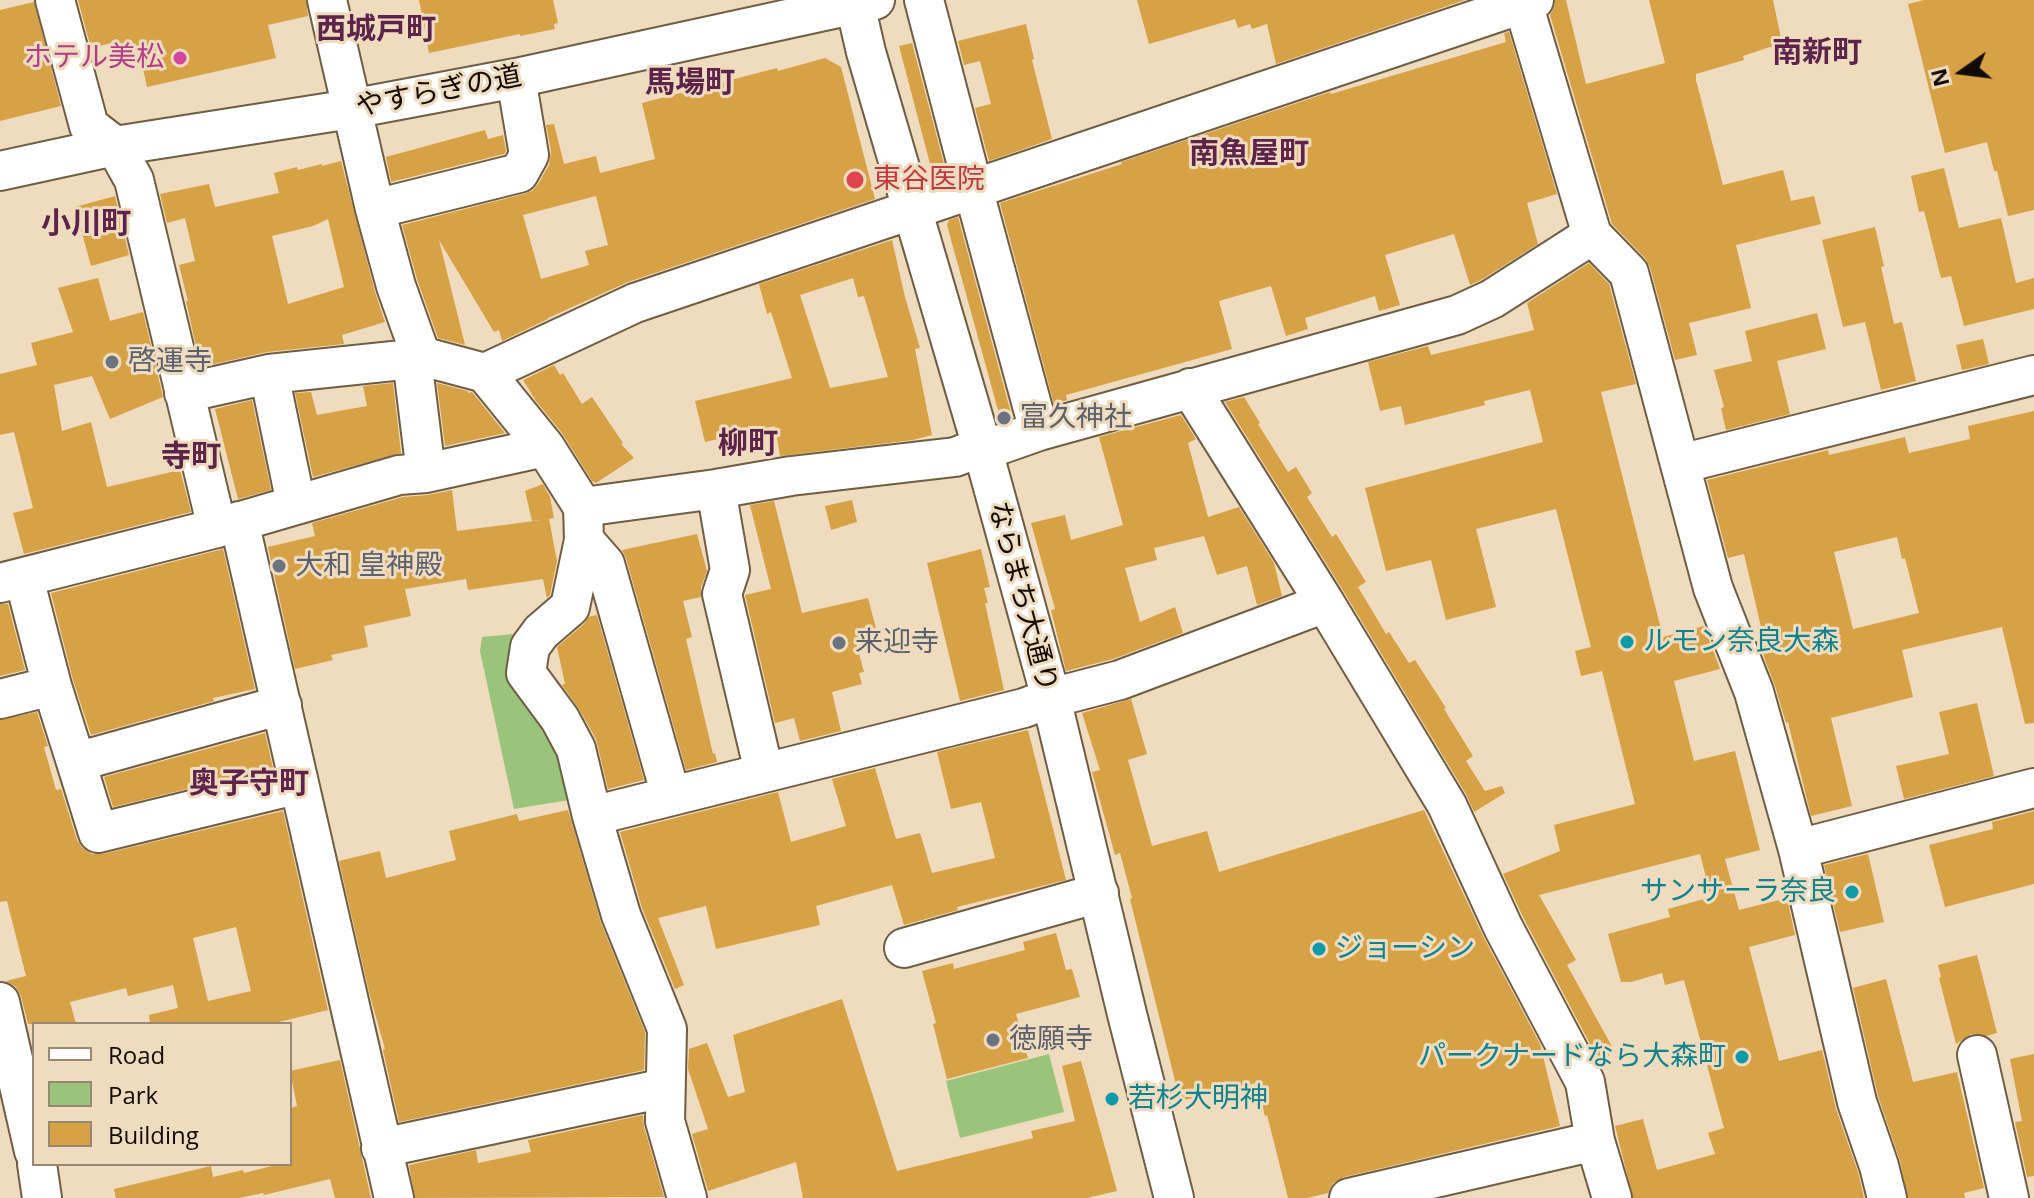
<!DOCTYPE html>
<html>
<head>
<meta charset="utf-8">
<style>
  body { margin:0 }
  #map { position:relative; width:2034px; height:1198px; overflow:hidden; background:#efdbbd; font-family:"Open Sans",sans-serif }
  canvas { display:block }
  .legend { position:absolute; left:32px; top:1022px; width:260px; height:144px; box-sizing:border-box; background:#efdbbd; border:2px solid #978873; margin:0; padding:10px 14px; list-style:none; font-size:24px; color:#120b03 }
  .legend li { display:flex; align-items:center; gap:16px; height:40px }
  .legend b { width:40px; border:2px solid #978873 }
  .north { position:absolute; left:1922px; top:32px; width:80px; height:80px; -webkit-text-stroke:6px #efdbbd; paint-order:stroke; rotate:256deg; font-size:22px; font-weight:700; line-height:32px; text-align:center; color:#120b03 }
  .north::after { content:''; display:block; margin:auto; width:28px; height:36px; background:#120b03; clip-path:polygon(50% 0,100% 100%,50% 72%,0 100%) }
</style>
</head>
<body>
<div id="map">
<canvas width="2034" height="1198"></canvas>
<ul class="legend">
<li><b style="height:10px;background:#fff"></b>Road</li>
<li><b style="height:22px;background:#9ac47a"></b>Park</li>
<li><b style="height:22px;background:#d7a145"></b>Building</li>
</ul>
<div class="north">N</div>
</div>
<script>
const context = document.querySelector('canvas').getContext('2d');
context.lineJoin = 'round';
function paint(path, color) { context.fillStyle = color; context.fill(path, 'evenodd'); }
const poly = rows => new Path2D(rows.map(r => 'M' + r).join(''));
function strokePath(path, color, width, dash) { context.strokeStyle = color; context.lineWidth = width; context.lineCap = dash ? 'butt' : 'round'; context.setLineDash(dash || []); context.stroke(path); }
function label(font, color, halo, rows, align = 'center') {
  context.font = font + ' "Open Sans","Noto Sans JP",sans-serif'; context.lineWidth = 6; context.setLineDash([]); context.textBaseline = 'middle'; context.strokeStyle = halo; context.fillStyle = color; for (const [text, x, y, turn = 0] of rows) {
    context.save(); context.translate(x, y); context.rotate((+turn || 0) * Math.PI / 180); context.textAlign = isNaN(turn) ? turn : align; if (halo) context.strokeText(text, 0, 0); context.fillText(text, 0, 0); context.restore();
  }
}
const green = poly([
  [513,634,530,647,588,797,514,809,480,651,482,637],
  [1049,1054,1064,1112,960,1138,946,1081]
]);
const building = poly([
  [78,0,306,0,308,16,268,25,276,58,147,87,141,60,128,63,125,49,118,50,116,42,91,48],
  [419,0,553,0,558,23,554,24,555,29,520,36,520,34,429,53],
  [1137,0,1465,0,1276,64,1267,24,1252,29,1250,24,1238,28,1235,19,1149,44],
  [1555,0,1566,0,1586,84,1665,63,1649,0,1773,0,1782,43,1743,56,1744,60,1696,74,1696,80,1723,185,1783,170,1791,201,1814,196,1821,224,1736,245,1751,308,1689,323,1697,355,1675,360,1650,267,1645,258,1612,224,1550,15,1555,5],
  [1924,0,2034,0,2034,210,2008,216,1997,171,1994,171,1987,142,1945,153,1908,4],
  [34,2,61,106,0,121,0,10],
  [1026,24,1034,59,1032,60,1052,139,989,161,975,108,991,104,980,61,964,65,958,41],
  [1509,32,1557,194,1527,203,1538,244,1481,280,1470,285,1454,234,1385,255,1400,305,1379,311,1375,296,1305,318,1308,329,1286,336,1271,286,1219,301,1232,349,1066,395,1067,400,1054,404,1000,203,1122,164,1121,162,1330,92,1331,94,1506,42,1504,33],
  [912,43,947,175,934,179,899,46],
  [825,58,841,67,875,199,628,282,548,318,548,319,502,341,499,330,494,332,439,240,465,345,438,338,417,279,402,225,524,194,532,191,538,184,549,165,551,151,546,125,554,124,564,164,596,156,600,173,655,159,642,103,777,68,778,71],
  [596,196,608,245,585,251,589,265,541,279,523,215],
  [485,130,488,139,503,135,506,151,504,154,391,182,386,157],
  [341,161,375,292,385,322,342,335,344,344,267,352,205,366,201,350,197,351,186,301,188,301,179,265,195,261,185,218,167,223,160,194,209,184,215,207,279,193,274,173,297,167,298,170,322,164,322,166],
  [328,219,344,287,288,304,272,236,313,226],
  [1944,168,1959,228,2001,218,2016,283,2034,278,2034,309,1964,326,1951,276,1941,278,1924,211,1919,212,1911,176],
  [115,196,129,255,91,266,75,207],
  [958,217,1012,417,1001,421,947,225,949,220],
  [1875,227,1884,266,1881,267,1894,324,1902,322,1916,381,1881,390,1865,322,1843,327,1822,240],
  [892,240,905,297,920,348,915,349,932,435,913,440,780,456,775,426,705,442,695,401,792,378,771,312,767,314,759,284],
  [853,278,858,297,864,296,888,377,830,388,800,295],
  [1589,263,1609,284,1636,384,1601,392,1663,637,1704,626,1720,669,1674,681,1694,761,1735,751,1760,850,1725,859,1739,910,1787,898,1795,935,1749,947,1779,1061,1822,1050,1836,1109,1858,1172,1864,1198,1633,1198,1615,1126,1643,1119,1657,1170,1715,1154,1708,1133,1724,1128,1684,980,1665,985,1662,973,1631,982,1621,982,1608,934,1670,917,1668,909,1711,897,1700,854,1539,895,1576,960,1567,965,1615,1052,1599,1061,1523,917,1503,874,1560,851,1554,825,1635,804,1602,671,1581,676,1575,651,1591,647,1556,509,1476,529,1496,607,1446,620,1431,560,1386,571,1365,488,1543,442,1530,390,1484,401,1485,405,1405,425,1401,406,1380,411,1368,362,1428,346,1431,355,1534,330,1527,303],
  [98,278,110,321,143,312,163,397,110,419,92,376,54,385,62,431,91,422,107,487,180,470,191,512,24,554,13,513,33,508,14,432,0,435,0,374,37,365,31,343,73,332,58,288],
  [1817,313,1826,349,1777,361,1790,414,1726,430,1721,408,1724,407,1714,370,1752,361,1745,331],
  [1983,339,1989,364,1962,370,1956,345],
  [554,365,560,375,563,373,582,404,592,397,623,443,621,444,634,458,596,483,592,481,562,433,536,401,523,380],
  [393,383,401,453,313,477,295,393,311,392,317,415,367,406,363,386],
  [437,383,468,391,468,393,472,392,505,433,445,446],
  [1244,397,1260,423,1258,424,1288,472,1296,467,1312,493,1307,497,1332,537,1336,534,1366,582,1358,587,1386,634,1389,632,1409,663,1415,660,1446,708,1444,709,1473,756,1466,761,1485,791,1502,786,1505,793,1474,812,1466,794,1344,592,1225,402],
  [252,400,271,490,238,499,215,409],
  [2034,411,2034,723,2025,724,2002,627,1902,650,1913,697,1831,718,1852,806,1811,816,1788,722,1786,723,1775,686,1765,660,1757,628,1761,627,1744,554,1728,558,1707,480,1828,450,1829,455,1905,437,1909,453,1970,439,1968,426],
  [1897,537,1902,559,1905,558,1919,613,1853,629,1834,552],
  [1181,415,1196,439,1188,443,1208,517,1239,507,1274,563,1282,596,1257,605,1247,566,1217,575,1204,536,1154,548,1157,560,1125,568,1140,622,1175,607,1183,633,1113,659,1066,671,1051,610,1055,609,1031,523,1065,515,1071,540,1123,525,1099,437],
  [543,484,550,497,554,518,549,519,557,561,550,595,547,598,543,579,468,590,466,579,405,589,411,616,364,626,368,647,331,655,333,660,295,669,268,547,315,536,312,523,403,497,428,495,452,490,457,531,542,520,532,521,525,491],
  [852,500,857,522,831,530,825,506],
  [774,501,802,613,868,598,878,636,856,642,864,672,859,673,862,684,832,692,841,731,800,741,794,718,775,723,745,595,771,589,750,505],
  [697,534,707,571,701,587,701,597,683,601,692,637,686,639,713,754,715,753,717,762,686,770,626,558,622,550],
  [223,549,255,689,213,698,214,701,91,735,73,680,51,593],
  [981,549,990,587,984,588,988,603,985,603,1004,690,960,701,927,563],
  [0,604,8,604,25,670,0,676],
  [597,615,644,780,608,789,596,739,579,709,562,685,565,684,557,647,584,624,588,617],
  [1131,699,1147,754,1128,760,1152,846,1207,831,1219,872,1424,810,1483,936,1540,1044,1560,1126,1344,1177,1333,1183,1328,1193,1307,1198,1288,1198,1267,1115,1265,1116,1256,1083,1180,1101,1130,899,1132,898,1120,853,1115,855,1092,772,1100,770,1082,713],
  [1977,703,1994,776,1904,799,1896,766,1949,754,1939,712],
  [37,712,48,746,44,747,56,790,61,789,77,840,82,848,92,854,103,854,283,811,328,1010,271,1024,150,1024,149,1015,178,1008,173,985,128,996,126,988,70,1002,76,1024,28,1024,21,996,16,987,6,981,26,976,7,901,0,902,0,720],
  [236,927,251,991,208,1001,193,938],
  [1028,730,1066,880,957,907,958,910,904,925,892,885,816,906,820,925,716,949,706,906,658,918,684,985,675,989,642,908,620,832,778,792,791,842,846,826,832,779,875,768,896,839,920,833,932,873,995,858,981,802,951,809,937,752],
  [265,733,273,768,113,807,104,777],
  [568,810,601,923,645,1032,644,1070,399,1122,383,1050,385,1049,369,992,339,861,380,851,386,878,456,860,449,831,517,814,519,821],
  [2034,811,2034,884,1945,907,1929,845,1993,829,1992,822],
  [1868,854,1884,922,1840,932,1824,865],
  [1056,933,1066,970,1072,969,1080,997,1016,1014,1028,1058,947,1079,933,1024,936,1023,922,971,953,963,954,969,1025,950,1023,942],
  [1977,955,1997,1033,1986,1036,1971,1034,1956,1044,1939,978,1941,977,1938,965],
  [1886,979,1913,1082,1957,1072,1984,1188,1964,1193,1965,1198,1908,1198,1900,1161,1878,1096,1853,988],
  [842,999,897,1171,1033,1138,1031,1131,1075,1121,1062,1066,1081,1061,1117,1191,1087,1198,803,1198,796,1162,708,1191,692,1134,708,1129,688,1069,689,1049,707,1043,728,1097,745,1092,733,1035],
  [2034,1054,2034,1176,2027,1177,2015,1122,2022,1121,2010,1059],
  [340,1060,371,1198,335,1198,330,1179,264,1195,263,1193,239,1198,116,1198,114,1189,211,1166,213,1177,243,1170,244,1173,280,1164,290,1164,290,1108,297,1106,290,1071],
  [643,1115,644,1127,664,1197,415,1198,409,1165,476,1150,478,1163,531,1152,528,1140]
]);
const minor = poly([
  [55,0,89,126,115,146,134,180,217,528],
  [327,0,375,209,396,286,421,356,485,373,545,447,583,507,584,540,570,607,541,632,530,647,526,673,560,719,576,749,592,816,621,915,667,1029,665,1121,687,1198],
  [854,0,866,52,982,447,1051,698,1127,1014,1174,1198],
  [924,0,973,188,1039,431],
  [1522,0,1592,235,1629,273,1713,588,1754,692,1798,849,2034,788],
  [0,171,115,146,351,109,516,78,875,0],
  [375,209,519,173,529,155,516,78],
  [412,359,426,473],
  [485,373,635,303,1534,0],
  [269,374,296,504],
  [1190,388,1325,603],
  [184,393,269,374,412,359,421,356],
  [1680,464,2034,375],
  [716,489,730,570,722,594,764,772],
  [583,507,716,489,791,476,955,457,982,447,1002,444,1039,431,1457,315,1492,299,1592,235],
  [239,521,394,1198],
  [584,540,605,564,671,796],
  [24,578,52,686,76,762,282,705],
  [0,583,217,528,399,475,426,473,545,447],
  [0,699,52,686],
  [76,762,98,833,299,784],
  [592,816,1024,708,1051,698,1120,680,1325,603,1447,805,1503,927,1585,1082,1595,1141,1612,1198],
  [1798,849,1857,1102,1879,1166,1887,1198],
  [904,948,1099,893],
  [0,1002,34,1151],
  [1977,1055,2009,1198],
  [381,1148,665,1088],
  [37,1164,42,1198],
  [1349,1198,1595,1141]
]);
const markers = [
  [180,58,8,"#d1479c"],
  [855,180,10,"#e0444e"],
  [112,362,8,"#6b7280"],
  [1004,418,8,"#6b7280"],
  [279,566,8,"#6b7280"],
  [1627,642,8,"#0f9aa8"],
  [839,643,8,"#6b7280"],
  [1852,892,8,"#0f9aa8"],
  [1319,949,8,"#0f9aa8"],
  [993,1040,8,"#6b7280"],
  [1742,1057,8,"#0f9aa8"],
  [1112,1099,8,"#0f9aa8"]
];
const hotelNames = [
  ["ホテル美松",164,58]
];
const streetNames = [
  ["やすらぎの道",439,92,-11],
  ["ならまち大通り",1022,597,75]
];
const healthNames = [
  ["東谷医院",873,180]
];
const worshipNames = [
  ["啓運寺",128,362],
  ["富久神社",1020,418],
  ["大和 皇神殿",295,566],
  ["来迎寺",855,643],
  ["徳願寺",1009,1040]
];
const cultureNames = [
  ["ルモン奈良大森",1643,642],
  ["サンサーラ奈良",1836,892,"right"],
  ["ジョーシン",1335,949],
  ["パークナードなら大森町",1726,1057,"right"],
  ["若杉大明神",1128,1099]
];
const neighbourhoodNames = [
  ["西城戸町",376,30],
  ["南新町",1817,53],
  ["馬場町",690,83],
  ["南魚屋町",1249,154],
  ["小川町",86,224],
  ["柳町",748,444],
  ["寺町",191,457],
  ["奥子守町",249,784]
];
paint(green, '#9ac47a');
paint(building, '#d7a145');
strokePath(minor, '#6f5e43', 42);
strokePath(minor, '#fff', 38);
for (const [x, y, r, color] of markers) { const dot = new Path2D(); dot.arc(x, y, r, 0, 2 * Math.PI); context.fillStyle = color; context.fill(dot); strokePath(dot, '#efdbbd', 3); }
label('28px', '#b23c85', '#efdbbd', hotelNames, 'right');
label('28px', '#120b03', '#efdbbd', streetNames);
label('28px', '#be3a42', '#efdbbd', healthNames, 'left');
label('28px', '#5b616d', '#efdbbd', worshipNames, 'left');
label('28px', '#0d838f', '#efdbbd', cultureNames, 'left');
label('bold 30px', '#5e234b', '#efdbbd', neighbourhoodNames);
</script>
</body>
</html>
